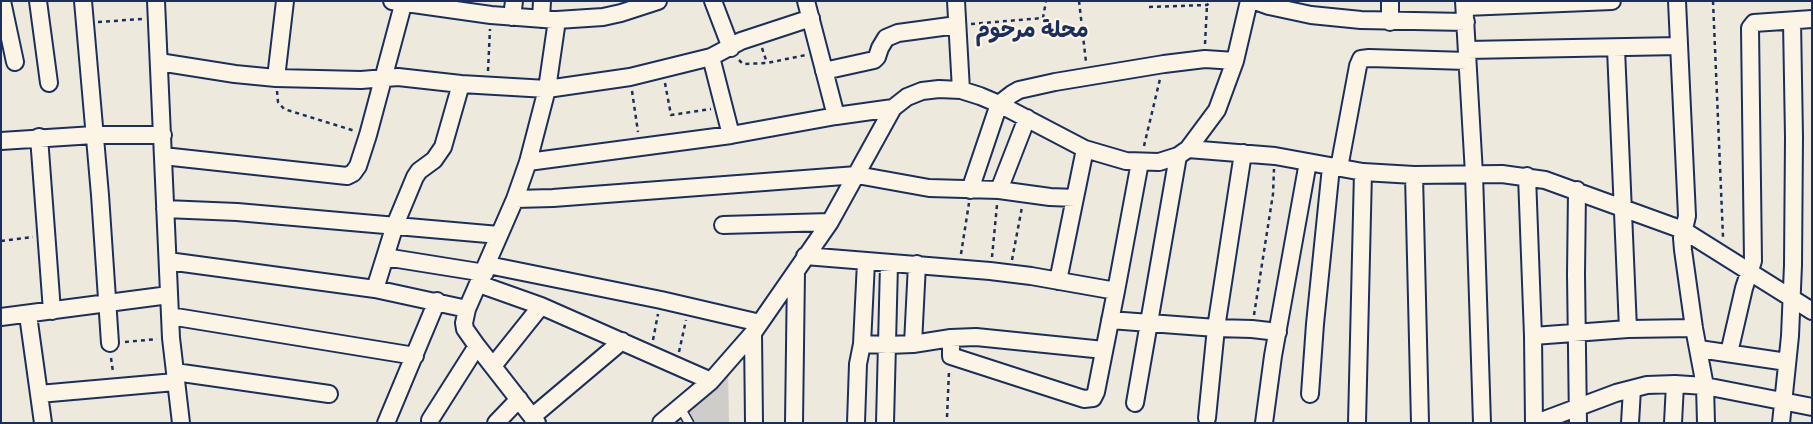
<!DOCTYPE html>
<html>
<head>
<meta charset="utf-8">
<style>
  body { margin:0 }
  #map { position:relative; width:1813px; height:424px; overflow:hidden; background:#eee9dd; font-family:"Indie Flower",sans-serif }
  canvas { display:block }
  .frame { position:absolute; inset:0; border:2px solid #1b2f5e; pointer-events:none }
</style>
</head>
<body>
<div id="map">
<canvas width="1813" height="424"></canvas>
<div class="frame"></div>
</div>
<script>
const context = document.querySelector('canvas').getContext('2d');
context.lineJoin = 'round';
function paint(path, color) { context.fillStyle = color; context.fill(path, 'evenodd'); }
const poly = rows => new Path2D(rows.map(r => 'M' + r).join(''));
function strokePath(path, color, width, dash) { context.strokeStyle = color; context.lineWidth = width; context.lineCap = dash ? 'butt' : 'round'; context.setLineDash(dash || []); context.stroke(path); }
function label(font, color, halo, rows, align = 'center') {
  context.font = font + ' "Indie Flower","Playpen Sans Arabic",sans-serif'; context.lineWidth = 4.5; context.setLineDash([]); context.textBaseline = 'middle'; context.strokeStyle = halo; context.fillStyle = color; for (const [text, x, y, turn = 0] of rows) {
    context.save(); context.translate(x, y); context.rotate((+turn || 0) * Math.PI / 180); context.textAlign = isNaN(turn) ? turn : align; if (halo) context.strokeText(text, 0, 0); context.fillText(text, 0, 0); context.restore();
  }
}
const green = poly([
  [728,367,729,423,678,423]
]);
const path = poly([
  [1079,1,1086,62],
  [1713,1,1723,237],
  [1149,7,1207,5,1211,1],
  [98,22,142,19],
  [971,24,1043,18,1046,1],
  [1205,44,1207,5],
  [762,48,767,63],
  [739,60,743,64,767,63,806,55],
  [488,71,490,29],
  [665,83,671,115,711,109],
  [277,91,278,102,284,109,355,131],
  [632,91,638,132],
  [1144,146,1160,79],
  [1,241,33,237],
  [961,254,969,203],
  [992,257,997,205],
  [1012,260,1022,207],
  [1254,315,1273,194,1274,169],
  [653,340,658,314],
  [125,342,157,339],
  [679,352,686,320],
  [111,358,113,372],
  [947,417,949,371]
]);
const service = poly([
  [680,407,689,423]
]);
const minor = poly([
  [2,1,15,62],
  [38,1,49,83],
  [83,1,100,195,110,343],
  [156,1,171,338,181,423],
  [392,1,491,15,557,20,603,17,621,13,658,1],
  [713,1,731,48],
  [806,1,836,116],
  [956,1,961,90],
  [1255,1,1269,6,1311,15,1361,20,1466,22],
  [1464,1,1474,174,1482,423],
  [1677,1,1687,216,1682,238,1683,250,1694,328,1705,386,1706,423],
  [1465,7,1612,1],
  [512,17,514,1],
  [541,19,542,1],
  [1390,22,1390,1],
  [1616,49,1628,329],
  [1467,50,1679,46],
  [711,57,731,135],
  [159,62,235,74,276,78,361,80,398,77,461,84,547,89,630,77,711,57,741,41,811,18],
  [824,71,874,60,877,57,880,48,886,38,898,33,957,25],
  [276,78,285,1],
  [461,84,443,147,434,160,419,171,415,177,395,225,375,289,467,309],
  [39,137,52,311],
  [1,141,94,135,163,135],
  [1188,149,1275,156,1363,172,1414,175,1502,174,1545,180,1683,230,1812,311],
  [163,156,347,176,353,173,358,166,368,135,404,1],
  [528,162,731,135,836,116,893,108],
  [1339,168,1358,66,1361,59,1369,58,1467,61],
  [1414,175,1420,423],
  [1527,176,1533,336,1534,423],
  [970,190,999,104,1012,94,1019,90,1055,82,1164,64,1205,59,1235,61],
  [999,190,1027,118],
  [1577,190,1576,275,1578,423],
  [515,199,553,198,857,175,929,188,999,190,1050,197,1075,198],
  [165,209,237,212,499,235],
  [723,225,830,222],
  [805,256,990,271,1031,276,1116,291],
  [385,257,485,273],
  [168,261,375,289],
  [488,265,661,300,760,323],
  [1058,281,1085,149],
  [479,284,541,306,711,381],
  [28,315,43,423],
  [170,316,415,356],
  [1,317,169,295],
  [1110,320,1216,328,1252,329,1278,332],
  [753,333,754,423],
  [1533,336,1628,329,1694,328],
  [951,338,951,356,1084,399,1093,398,1096,392,1116,291,1140,162],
  [862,344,888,345,913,344,951,338,976,337,1104,350],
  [913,344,917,264],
  [1699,349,1787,362],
  [1729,353,1744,288,1753,261,1750,28,1754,23,1812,19],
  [493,366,541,306],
  [175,372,329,394],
  [39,394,175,382],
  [1310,394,1315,324,1331,167],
  [1135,403,1178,156],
  [532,417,622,341],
  [1207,418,1216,328,1243,153],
  [430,420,477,346],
  [386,423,437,301],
  [496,423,519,399],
  [537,423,477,346,465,329,464,323,467,309,515,199,528,162,547,89,557,20],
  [661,423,711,381,753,333,830,222,893,108,907,97,922,91,939,89,961,90,980,96,999,104,1085,149,1126,161,1159,162,1178,156,1188,149,1217,110,1235,61,1249,1],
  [794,423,796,271],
  [856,423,858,364,862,344,866,262],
  [885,423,889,264],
  [1264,423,1273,356,1308,162],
  [1357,423,1363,172],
  [1536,423,1616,393,1647,385,1675,384,1705,386,1812,407],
  [1630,423,1632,389],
  [1673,423,1675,384],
  [1781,423,1790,336,1793,265,1794,137,1792,21]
]);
const districtNames = [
  ["محلة مرحوم",1032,33]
];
paint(green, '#cfcdca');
strokePath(service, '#1b2f5e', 11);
strokePath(minor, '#1b2f5e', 20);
strokePath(path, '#1b2f5e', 2.5, [4, 4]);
strokePath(service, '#fcf5e5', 8);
strokePath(minor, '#fcf5e5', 16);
label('bold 22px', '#1b2f5e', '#fcf5e5', districtNames);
</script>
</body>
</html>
